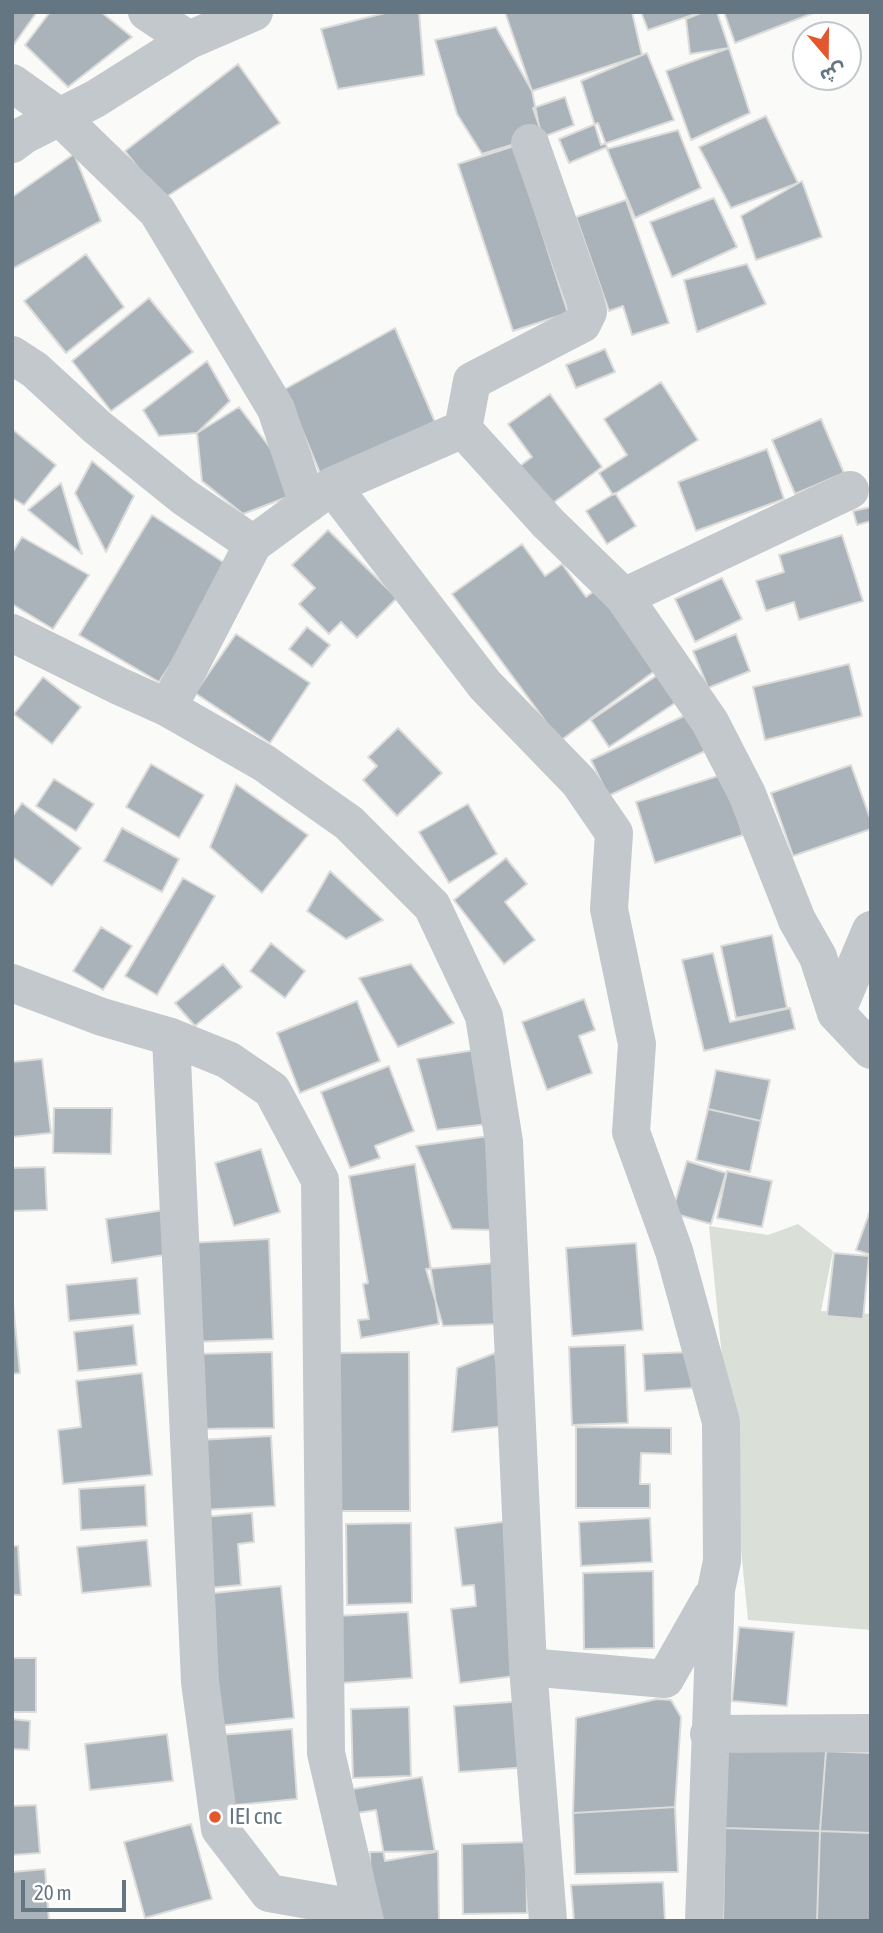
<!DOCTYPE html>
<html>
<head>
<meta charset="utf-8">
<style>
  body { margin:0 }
  #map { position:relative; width:883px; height:1933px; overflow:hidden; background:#fafaf8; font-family:"Asap Condensed","Noto Sans Arabic",sans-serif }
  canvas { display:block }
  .frame { position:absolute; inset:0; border:14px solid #657683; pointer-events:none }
  .north { position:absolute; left:792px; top:21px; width:70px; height:70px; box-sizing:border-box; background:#fff; border:2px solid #c1c8cd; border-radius:50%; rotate:160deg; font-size:19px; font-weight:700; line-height:28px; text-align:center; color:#657683 }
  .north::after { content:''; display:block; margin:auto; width:24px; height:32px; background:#e4572e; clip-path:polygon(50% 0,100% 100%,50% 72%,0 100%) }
  .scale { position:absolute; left:21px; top:1880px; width:105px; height:32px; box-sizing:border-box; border:4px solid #657683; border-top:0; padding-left:9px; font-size:21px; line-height:24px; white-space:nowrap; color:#657683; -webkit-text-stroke:5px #fff; paint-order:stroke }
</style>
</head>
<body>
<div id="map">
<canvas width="883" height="1933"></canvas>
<div class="frame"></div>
<div class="north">ش</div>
<div class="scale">20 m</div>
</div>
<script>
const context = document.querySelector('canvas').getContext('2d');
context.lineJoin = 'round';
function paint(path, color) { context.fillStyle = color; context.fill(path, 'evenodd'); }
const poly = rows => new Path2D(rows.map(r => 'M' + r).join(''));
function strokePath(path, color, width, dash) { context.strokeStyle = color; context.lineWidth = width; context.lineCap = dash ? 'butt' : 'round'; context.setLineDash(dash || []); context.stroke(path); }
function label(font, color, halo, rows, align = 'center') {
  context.font = font + ' "Asap Condensed",sans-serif'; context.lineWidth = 7; context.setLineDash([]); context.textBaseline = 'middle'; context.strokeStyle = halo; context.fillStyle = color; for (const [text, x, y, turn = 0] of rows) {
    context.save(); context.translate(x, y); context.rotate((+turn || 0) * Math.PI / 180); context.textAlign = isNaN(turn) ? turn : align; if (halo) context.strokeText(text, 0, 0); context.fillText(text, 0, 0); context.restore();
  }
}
const green = poly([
  [798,1224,833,1251,821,1311,871,1314,871,1630,748,1620,709,1226,768,1235]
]);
const building = poly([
  [12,12,37,12,12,47,12,12],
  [50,12,101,12,132,37,68,87,25,45,50,12],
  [389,12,419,12,424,75,338,89,321,29,389,12],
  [505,12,632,12,642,55,532,91,505,12],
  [641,12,701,12,648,30,641,12],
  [703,12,717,12,729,48,690,54,686,19,703,12],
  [724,12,816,12,735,43,724,12],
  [496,27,532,91,541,136,482,154,457,114,435,40,496,27],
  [729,48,750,113,691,140,666,71,729,48],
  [647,53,674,120,601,145,581,81,647,53],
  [238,64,280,123,163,199,125,151,238,64],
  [565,97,574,125,543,137,533,108,565,97],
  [766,116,798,183,731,208,699,147,766,116],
  [598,123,607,147,569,163,559,139,598,123],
  [678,130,701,188,635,218,607,149,678,130],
  [514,146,568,313,513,331,458,164,514,146],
  [74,154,101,221,12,269,12,197,74,154],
  [802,181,822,237,756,260,741,216,802,181],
  [714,198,737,247,672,277,650,222,714,198],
  [626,200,669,323,632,335,623,306,609,311,576,217,626,200],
  [86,254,124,307,66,353,24,301,86,254],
  [747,264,766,304,697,332,684,280,747,264],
  [149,298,193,352,111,411,72,361,149,298],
  [395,328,438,429,320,473,285,389,395,328],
  [605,349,615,372,576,388,566,365,605,349],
  [207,361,230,401,197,433,159,436,143,410,207,361],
  [661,382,698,440,613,495,599,473,627,455,604,419,661,382],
  [550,394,602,467,546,508,517,468,532,457,508,424,550,394],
  [239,407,303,491,243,514,202,481,197,433,239,407],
  [821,419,844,473,795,494,772,440,821,419],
  [12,429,56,465,24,505,12,498,12,429],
  [767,449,784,499,696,531,678,482,767,449],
  [92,461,134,496,106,552,75,493,92,461],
  [61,483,82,554,28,510,61,483],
  [615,493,636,526,607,544,586,511,615,493],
  [871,507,871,521,857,525,853,511,871,507],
  [152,515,232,568,159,682,79,635,152,515],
  [328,530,397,598,357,638,341,622,329,634,299,604,315,588,292,565,328,530],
  [842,535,863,601,799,620,794,602,766,611,756,581,784,572,779,555,842,535],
  [22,537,89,575,53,629,12,604,12,553,22,537],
  [522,544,545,576,562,564,586,597,601,586,660,667,560,741,452,594,522,544],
  [722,578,742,619,695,642,675,599,722,578],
  [307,627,330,645,312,667,289,649,307,627],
  [236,634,310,683,270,743,195,693,236,634],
  [736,634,750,671,708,688,693,651,736,634],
  [849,664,862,716,765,740,753,687,849,664],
  [662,672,681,699,609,747,591,720,662,672],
  [43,677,81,707,52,744,14,714,43,677],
  [688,714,705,751,608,796,591,760,688,714],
  [398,728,442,773,397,816,363,780,377,766,368,757,398,728],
  [151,764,204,795,179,838,126,807,151,764],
  [851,765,871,821,871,829,793,856,771,793,851,765],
  [724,774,743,835,655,863,636,802,724,774],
  [54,779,94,804,76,831,36,806,54,779],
  [236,784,308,835,262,893,210,847,236,784],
  [22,803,81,848,52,886,12,857,12,817,22,803],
  [468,804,497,854,449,883,419,832,468,804],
  [122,828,179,859,162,892,104,861,122,828],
  [506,858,527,884,505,902,535,940,504,964,454,900,506,858],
  [330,871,383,920,346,939,307,911,330,871],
  [183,878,215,896,157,995,125,976,183,878],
  [101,927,132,946,103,990,73,971,101,927],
  [772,935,787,1008,736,1018,721,946,772,935],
  [271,943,305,971,285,998,250,971,271,943],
  [713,953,730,1022,790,1008,795,1029,704,1051,682,960,713,953],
  [223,964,242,987,195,1026,175,1003,223,964],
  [411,964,454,1023,398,1047,359,978,411,964],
  [584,999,595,1030,579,1036,592,1073,547,1090,522,1022,584,999],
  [357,1001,380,1061,300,1093,277,1033,357,1001],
  [475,1050,488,1124,437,1130,417,1059,475,1050],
  [42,1059,51,1133,12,1137,12,1062,42,1059],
  [389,1066,414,1131,375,1146,380,1158,350,1168,321,1092,389,1066],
  [716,1070,770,1080,761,1121,708,1109,716,1070],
  [54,1108,112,1108,111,1154,53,1153,54,1108],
  [708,1109,761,1121,750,1172,696,1160,708,1109],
  [496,1135,494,1230,452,1229,416,1146,496,1135],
  [261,1149,280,1212,234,1226,215,1163,261,1149],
  [687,1161,726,1173,711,1224,672,1213,687,1161],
  [415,1164,439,1324,361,1338,358,1320,369,1319,363,1284,368,1283,349,1176,415,1164],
  [45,1167,47,1210,12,1211,12,1168,45,1167],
  [727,1171,772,1181,762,1227,717,1218,727,1171],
  [871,1208,871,1255,856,1250,871,1208],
  [164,1210,171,1254,112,1263,106,1219,164,1210],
  [269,1239,273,1339,191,1342,187,1243,269,1239],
  [636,1243,643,1330,572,1336,566,1248,636,1243],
  [834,1253,869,1256,863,1319,827,1316,834,1253],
  [495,1263,499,1324,443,1326,426,1269,495,1263],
  [137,1278,140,1314,69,1321,66,1285,137,1278],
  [12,1294,20,1373,12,1374,12,1294],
  [133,1325,137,1365,78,1371,74,1332,133,1325],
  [625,1345,628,1423,572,1425,569,1347,625,1345],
  [272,1352,274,1428,194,1429,193,1354,272,1352],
  [409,1352,410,1511,333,1511,332,1353,409,1352],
  [690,1352,692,1388,645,1391,643,1354,690,1352],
  [495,1353,506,1426,452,1432,457,1368,495,1353],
  [142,1373,152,1475,63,1484,58,1430,81,1427,76,1381,142,1373],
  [576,1427,671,1428,671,1454,641,1453,640,1484,650,1484,650,1508,576,1508,576,1427],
  [271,1436,275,1506,202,1510,199,1440,271,1436],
  [145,1485,147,1526,81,1530,79,1489,145,1485],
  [252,1513,254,1542,238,1544,241,1585,208,1588,202,1517,252,1513],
  [650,1518,652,1562,581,1566,579,1522,650,1518],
  [525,1519,539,1673,460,1683,451,1609,476,1606,474,1585,462,1586,455,1528,525,1519],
  [411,1523,412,1603,347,1605,346,1524,411,1523],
  [147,1540,151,1586,82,1593,77,1547,147,1540],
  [12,1546,18,1546,21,1595,12,1595,12,1546],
  [653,1571,654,1648,584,1649,583,1573,653,1571],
  [281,1586,294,1718,218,1726,205,1594,281,1586],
  [408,1612,412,1678,341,1683,337,1616,408,1612],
  [739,1627,794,1632,787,1706,732,1701,739,1627],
  [12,1658,36,1658,36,1712,12,1712,12,1658],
  [657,1699,671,1700,681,1717,675,1807,573,1813,576,1718,657,1699],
  [525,1701,530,1767,459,1772,454,1706,525,1701],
  [409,1707,411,1776,353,1778,351,1709,409,1707],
  [12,1719,30,1721,29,1750,12,1749,12,1719],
  [292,1729,297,1799,226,1806,220,1735,292,1729],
  [167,1734,173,1781,90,1790,85,1744,167,1734],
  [725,1748,826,1751,820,1831,725,1828,725,1748],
  [826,1751,871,1753,871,1833,820,1831,826,1751],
  [422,1777,435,1852,385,1861,376,1810,357,1813,353,1789,422,1777],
  [36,1805,40,1853,12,1855,12,1806,36,1805],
  [675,1807,678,1872,575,1874,573,1813,675,1807],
  [191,1824,212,1899,145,1918,124,1842,191,1824],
  [725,1828,820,1831,817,1921,723,1921,725,1828],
  [820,1831,871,1833,871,1921,817,1921,820,1831],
  [526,1842,527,1913,463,1914,462,1844,526,1842],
  [438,1851,439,1921,371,1921,370,1852,438,1851],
  [45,1869,49,1921,12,1921,12,1872,45,1869],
  [663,1882,665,1921,574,1921,571,1885,663,1882]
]);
const street = poly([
  [147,12,189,40],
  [12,83,61,118,157,211,276,409,308,504],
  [12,144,24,135,95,99,189,40,254,12],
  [12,355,35,370,97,427,184,497,253,544],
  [463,429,548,523,624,597,710,722,747,794,797,920,818,957,836,1013,871,1050],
  [332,486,485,685,579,782,614,833,609,909,637,1044,631,1132,674,1251,721,1422,722,1561,716,1590,704,1921],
  [624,597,850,490],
  [12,633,119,686,168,708,264,763,349,823,432,906,484,1016,504,1142,528,1667,548,1921],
  [168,708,253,544,332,486,463,429,472,381,582,324,588,312,584,297,530,143],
  [12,983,102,1017,171,1037,228,1060,272,1090,320,1180,326,1753,365,1921],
  [836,1013,871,930],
  [171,1037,200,1682,220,1829,269,1893,360,1909],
  [528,1667,665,1679,711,1598],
  [709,1734,871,1733]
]);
const markers = [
  [215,1817,7,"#e4572e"]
];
const poiNames = [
  ["IEI cnc",229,1817]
];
paint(green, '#dadfd7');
paint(building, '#aab3b9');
strokePath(building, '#dcdcda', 2);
strokePath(street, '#c3c8cc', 38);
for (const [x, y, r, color] of markers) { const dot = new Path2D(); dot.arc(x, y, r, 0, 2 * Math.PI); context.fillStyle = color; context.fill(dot); strokePath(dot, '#fff', 2.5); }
label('23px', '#657683', '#fff', poiNames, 'left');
</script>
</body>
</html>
